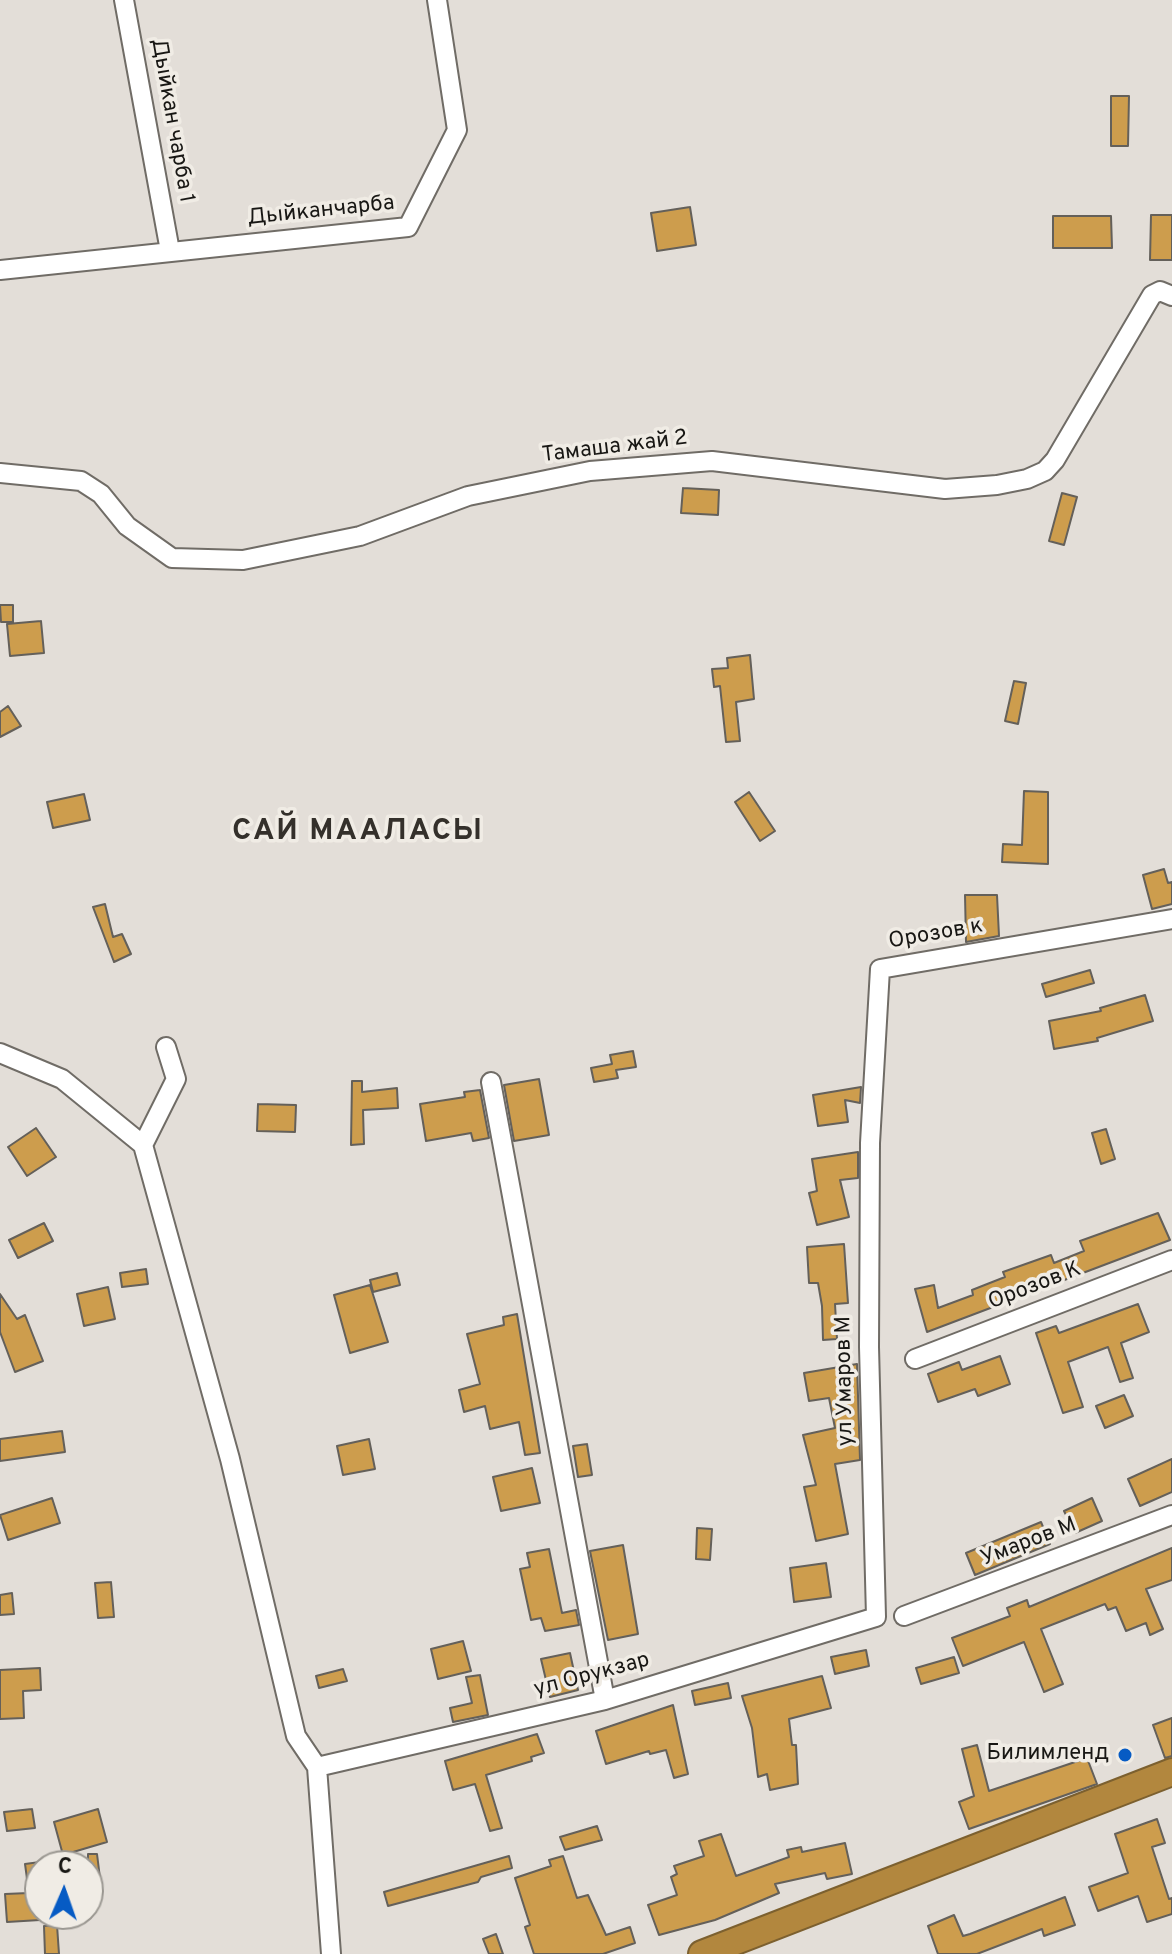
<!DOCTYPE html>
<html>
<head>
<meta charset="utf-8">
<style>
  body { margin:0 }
  #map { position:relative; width:1172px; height:1954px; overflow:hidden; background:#e3ded8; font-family:Overpass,sans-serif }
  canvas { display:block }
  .north { position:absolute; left:24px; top:1850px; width:80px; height:80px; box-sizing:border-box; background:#f0ece5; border:2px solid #9a9791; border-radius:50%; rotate:2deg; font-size:22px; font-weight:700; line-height:32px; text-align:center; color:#181714 }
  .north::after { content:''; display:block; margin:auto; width:28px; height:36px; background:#065bc4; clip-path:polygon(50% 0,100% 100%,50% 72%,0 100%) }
</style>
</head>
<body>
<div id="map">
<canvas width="1172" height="1954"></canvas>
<div class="north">С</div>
</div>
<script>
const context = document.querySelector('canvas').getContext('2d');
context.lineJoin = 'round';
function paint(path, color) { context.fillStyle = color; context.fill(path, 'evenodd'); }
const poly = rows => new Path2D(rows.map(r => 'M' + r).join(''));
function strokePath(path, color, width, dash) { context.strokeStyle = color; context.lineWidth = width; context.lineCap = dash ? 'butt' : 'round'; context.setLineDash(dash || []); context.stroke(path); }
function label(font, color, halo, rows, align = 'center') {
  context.font = font + ' Overpass,sans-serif'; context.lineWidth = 7; context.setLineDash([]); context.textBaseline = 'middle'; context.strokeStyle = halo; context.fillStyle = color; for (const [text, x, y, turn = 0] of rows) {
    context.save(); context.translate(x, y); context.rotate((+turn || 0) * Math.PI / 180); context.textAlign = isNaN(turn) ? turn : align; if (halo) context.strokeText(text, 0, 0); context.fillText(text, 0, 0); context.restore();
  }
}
const building = poly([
  [1111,96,1129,96,1128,146,1111,146,1111,96],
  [690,207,696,245,657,251,651,213,690,207],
  [1151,215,1172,215,1172,260,1150,260,1151,215],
  [1053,216,1111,216,1112,248,1053,248,1053,216],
  [683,488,719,490,718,515,681,513,683,488],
  [1062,493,1077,497,1064,545,1049,541,1062,493],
  [0,605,13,605,13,622,1,622,0,605],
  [41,621,44,653,10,656,7,624,41,621],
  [750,655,754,699,736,702,740,741,726,742,720,686,714,687,712,669,728,668,727,658,750,655],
  [1014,681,1026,683,1018,724,1005,721,1014,681],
  [8,706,21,726,0,737,0,712,8,706],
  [1024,791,1048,792,1048,864,1002,862,1003,844,1022,845,1024,791],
  [749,792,775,831,760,841,735,802,749,792],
  [84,794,90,820,53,828,47,802,84,794],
  [1164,869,1168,883,1172,882,1172,904,1152,909,1143,875,1164,869],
  [965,895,997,895,999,936,966,942,965,895],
  [105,904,113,937,122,934,131,954,114,962,93,907,105,904],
  [1090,970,1094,983,1046,997,1042,984,1090,970],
  [1145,995,1153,1021,1097,1038,1098,1041,1054,1049,1049,1021,1101,1011,1100,1008,1145,995],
  [633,1051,636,1067,616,1070,618,1078,594,1082,591,1068,612,1064,610,1055,633,1051],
  [539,1079,549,1135,514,1141,504,1085,539,1079],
  [352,1081,362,1081,362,1092,397,1088,398,1108,363,1110,364,1144,351,1145,352,1081],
  [861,1087,860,1103,845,1100,848,1122,818,1126,813,1095,861,1087],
  [480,1090,489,1138,473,1141,471,1133,426,1141,420,1104,465,1097,464,1092,480,1090],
  [258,1104,296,1105,295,1132,257,1131,258,1104],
  [36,1128,56,1157,27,1176,8,1147,36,1128],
  [1106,1129,1115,1159,1101,1164,1092,1133,1106,1129],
  [858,1152,858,1178,840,1180,849,1217,817,1225,809,1193,817,1191,812,1159,858,1152],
  [1158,1213,1170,1240,927,1332,915,1289,934,1285,938,1308,973,1295,972,1290,1005,1277,1003,1272,1051,1255,1054,1263,1084,1251,1080,1241,1158,1213],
  [44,1223,53,1241,18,1258,9,1240,44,1223],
  [844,1244,848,1303,835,1304,837,1339,823,1340,822,1306,818,1283,809,1283,807,1247,844,1244],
  [146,1269,148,1284,122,1287,120,1273,146,1269],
  [397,1273,400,1285,373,1292,370,1280,397,1273],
  [370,1285,388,1342,350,1353,334,1295,370,1285],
  [108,1287,115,1319,84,1326,77,1294,108,1287],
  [0,1294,17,1319,25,1315,43,1361,15,1372,0,1332,0,1294],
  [1138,1304,1149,1332,1121,1343,1133,1378,1120,1382,1108,1347,1068,1362,1083,1407,1063,1413,1036,1333,1056,1326,1059,1333,1138,1304],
  [517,1314,540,1453,525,1455,519,1422,490,1429,485,1406,464,1412,459,1390,480,1384,467,1334,504,1325,503,1317,517,1314],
  [1000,1356,1010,1384,978,1396,975,1389,938,1402,928,1374,959,1362,962,1370,1000,1356],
  [857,1364,860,1460,835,1464,848,1534,816,1541,804,1487,816,1485,803,1435,835,1428,829,1398,809,1401,804,1373,857,1364],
  [1124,1395,1133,1416,1105,1428,1096,1406,1124,1395],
  [62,1431,65,1452,0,1461,0,1439,62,1431],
  [369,1439,375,1469,343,1475,337,1446,369,1439],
  [587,1444,592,1475,578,1477,573,1446,587,1444],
  [1172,1459,1172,1492,1140,1506,1128,1479,1172,1459],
  [532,1468,540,1503,501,1511,493,1477,532,1468],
  [52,1498,60,1523,8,1540,0,1515,52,1498],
  [1092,1498,1102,1521,1075,1533,1064,1511,1092,1498],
  [1041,1522,1050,1544,975,1575,966,1553,1041,1522],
  [697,1528,712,1529,710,1560,696,1559,697,1528],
  [623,1545,638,1634,608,1640,590,1551,623,1545],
  [1172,1548,1172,1580,1146,1589,1163,1629,1150,1635,1146,1623,1126,1631,1116,1607,1108,1610,1105,1604,1041,1629,1063,1684,1044,1692,1024,1642,963,1666,952,1638,1010,1616,1007,1608,1027,1600,1029,1607,1172,1548],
  [549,1549,562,1613,576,1610,579,1625,545,1631,541,1618,531,1620,520,1569,530,1567,527,1553,549,1549],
  [826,1563,831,1597,794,1602,790,1568,826,1563],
  [111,1582,114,1617,98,1618,95,1583,111,1582],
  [12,1593,14,1614,0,1615,0,1595,12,1593],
  [463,1641,471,1671,438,1679,431,1649,463,1641],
  [866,1650,869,1666,835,1674,831,1657,866,1650],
  [570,1653,578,1690,550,1697,541,1659,570,1653],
  [954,1657,959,1673,921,1684,916,1668,954,1657],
  [40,1668,41,1690,23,1691,24,1718,0,1719,0,1670,40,1668],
  [343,1669,347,1681,319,1688,316,1676,343,1669],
  [480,1675,488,1715,453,1722,450,1708,472,1703,466,1677,480,1675],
  [822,1676,831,1708,789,1719,792,1745,796,1745,798,1784,770,1790,767,1774,758,1777,752,1728,742,1696,822,1676],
  [728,1683,731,1698,695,1705,692,1691,728,1683],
  [673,1705,688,1774,674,1778,666,1750,650,1754,649,1751,606,1764,596,1731,673,1705],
  [1172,1718,1172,1756,1165,1758,1153,1725,1172,1718],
  [537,1734,544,1753,531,1757,532,1761,486,1775,502,1828,490,1831,475,1784,453,1790,445,1761,537,1734],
  [977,1745,989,1791,1087,1758,1097,1784,969,1829,959,1802,974,1796,962,1749,977,1745],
  [32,1809,35,1828,7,1831,4,1812,32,1809],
  [98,1809,107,1842,63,1855,54,1822,98,1809],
  [1157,1819,1165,1843,1152,1847,1169,1899,1172,1898,1172,1914,1147,1922,1138,1896,1098,1911,1089,1887,1128,1873,1115,1834,1157,1819],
  [597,1826,602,1840,565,1850,560,1837,597,1826],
  [721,1834,736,1876,789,1857,787,1850,801,1847,802,1852,845,1843,852,1874,827,1879,825,1873,775,1884,779,1893,715,1920,659,1935,648,1905,677,1895,671,1877,677,1874,674,1866,704,1856,699,1841,721,1834],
  [88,1854,97,1854,102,1894,88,1896,88,1854],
  [509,1856,512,1868,481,1877,478,1882,388,1906,384,1892,509,1856],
  [563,1856,577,1898,588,1895,606,1935,630,1927,635,1943,603,1954,534,1954,525,1927,530,1925,515,1878,551,1866,549,1860,563,1856],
  [40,1862,40,1920,7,1922,5,1894,29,1893,25,1864,40,1862],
  [1065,1897,1075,1925,1044,1936,1042,1929,977,1954,938,1954,928,1926,954,1915,963,1936,970,1934,1065,1897],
  [57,1925,59,1954,45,1954,44,1926,57,1925],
  [496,1934,503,1954,489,1954,483,1939,496,1934]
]);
const minor = poly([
  [124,0,170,251],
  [0,270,408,227,457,130,437,0],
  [0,473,81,481,101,494,127,526,172,558,243,560,360,536,468,496,590,471,712,461,945,489,997,485,1027,479,1045,471,1055,460,1152,295,1160,291,1172,296],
  [166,1047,176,1079,143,1145,230,1459,296,1736,317,1767,331,1954],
  [0,1053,62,1079,143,1145],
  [491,1082,605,1700],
  [915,1359,1172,1260],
  [904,1616,1172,1515],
  [317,1767,605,1700,876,1617,869,1347,870,1143,880,969,1172,919]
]);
const highway = poly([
  [702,1954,1172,1772]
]);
const markers = [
  [1125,1755,8,"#065bc4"]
];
const streetNames = [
  ["Дыйкан чарба 1",171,121,80],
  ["Дыйканчарба",321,212,-6],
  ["Тамаша жай 2",615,448,-7],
  ["Орозов к",936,935,-10],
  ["Орозов К",1035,1287,-21],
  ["ул Умаров М",846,1381,-91],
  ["Умаров М",1029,1543,-21],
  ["ул Орукзар",592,1676,-15]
];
const poiNames = [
  ["Билимленд",1109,1755]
];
const districtNames = [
  ["САЙ МААЛАСЫ",358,833]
];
paint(building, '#cd9d4d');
strokePath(building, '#64605a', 2);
strokePath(minor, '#706c66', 22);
strokePath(highway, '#7c602f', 30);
strokePath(minor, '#fff', 18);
strokePath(highway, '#b2873e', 26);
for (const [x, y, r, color] of markers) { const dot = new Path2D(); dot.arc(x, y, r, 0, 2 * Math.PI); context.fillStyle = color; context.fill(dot); strokePath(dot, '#f0ece5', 3); }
label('22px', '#181714', '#f0ece5', streetNames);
label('22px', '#181714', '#f0ece5', poiNames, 'right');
context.letterSpacing = '2px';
label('bold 30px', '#34302b', '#f0ece5', districtNames);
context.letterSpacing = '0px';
</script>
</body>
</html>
